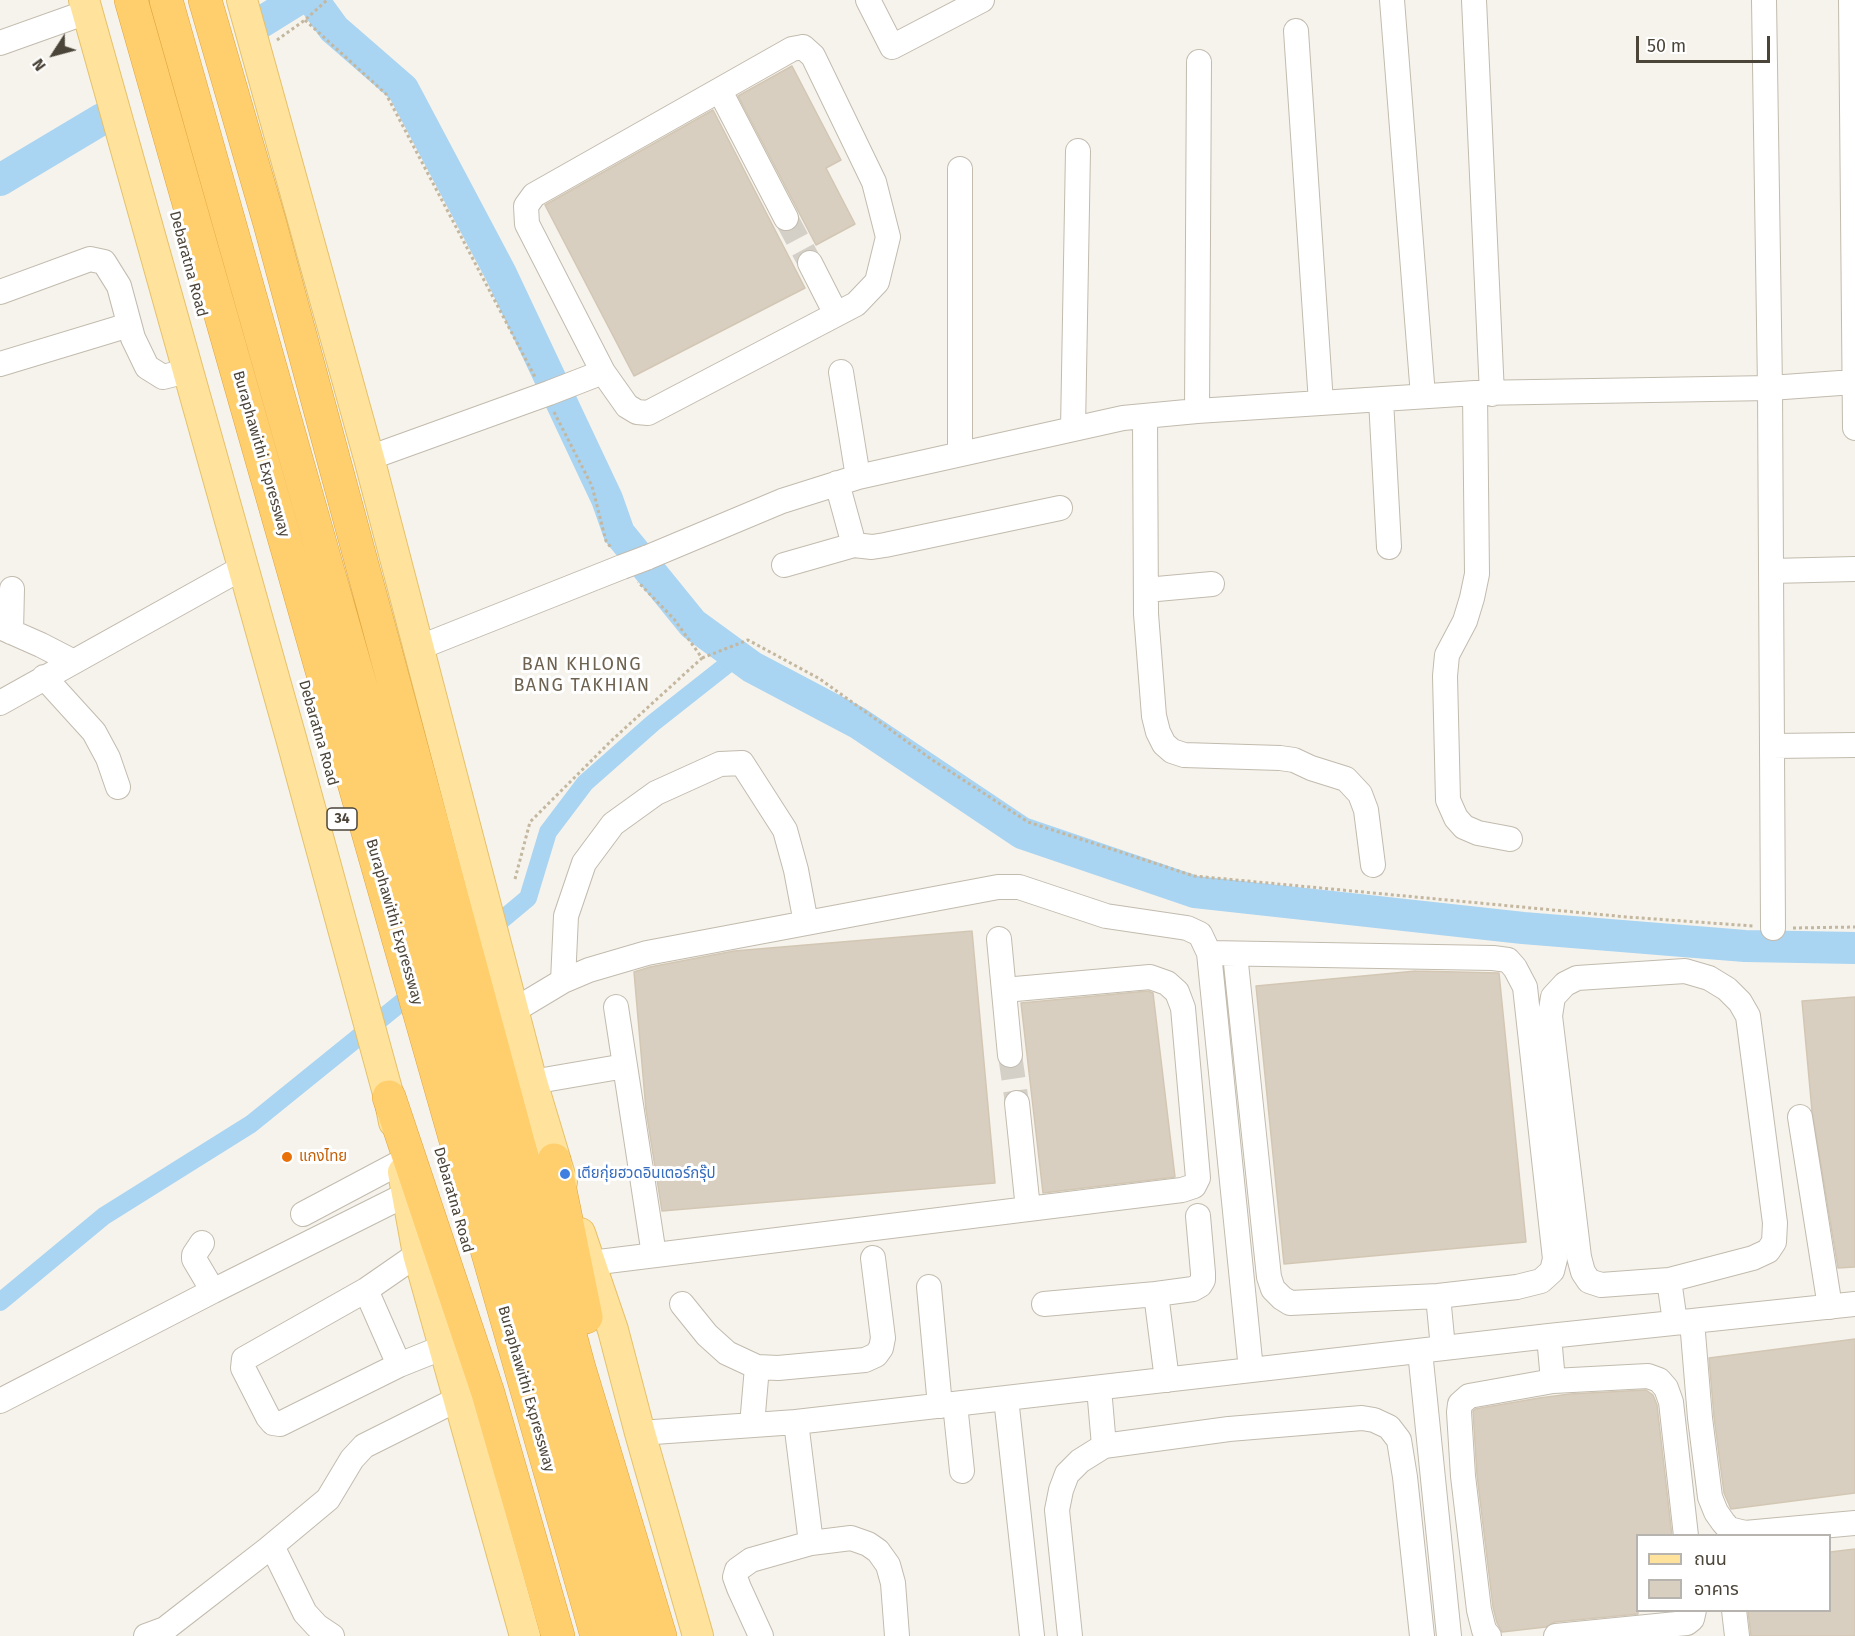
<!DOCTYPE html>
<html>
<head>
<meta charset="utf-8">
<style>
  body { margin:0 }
  #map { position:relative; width:1855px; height:1636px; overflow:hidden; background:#f6f3ec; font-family:"Fira Sans","Noto Sans Thai",sans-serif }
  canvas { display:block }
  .legend { position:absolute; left:1636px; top:1534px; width:195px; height:78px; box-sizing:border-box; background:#fff; border:2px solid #b7b4b0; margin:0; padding:8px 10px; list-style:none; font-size:18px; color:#4b4439 }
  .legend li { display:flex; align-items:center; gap:12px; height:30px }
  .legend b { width:30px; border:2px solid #b7b4b0 }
  .north { position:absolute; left:24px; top:24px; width:60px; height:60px; -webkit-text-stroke:4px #fff; paint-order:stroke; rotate:234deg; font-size:16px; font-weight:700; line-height:24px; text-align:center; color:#4b4439 }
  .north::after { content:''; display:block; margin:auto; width:21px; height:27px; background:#4b4439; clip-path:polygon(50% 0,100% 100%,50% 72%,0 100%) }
  .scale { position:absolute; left:1636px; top:36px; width:134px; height:27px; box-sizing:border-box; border:3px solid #4b4439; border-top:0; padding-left:8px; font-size:18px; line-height:21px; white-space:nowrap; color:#4b4439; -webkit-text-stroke:4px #fff; paint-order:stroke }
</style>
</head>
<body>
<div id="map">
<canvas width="1855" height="1636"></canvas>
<ul class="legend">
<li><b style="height:8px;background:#ffe39c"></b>ถนน</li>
<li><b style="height:16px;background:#d8cfc1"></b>อาคาร</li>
</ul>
<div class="north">N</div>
<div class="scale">50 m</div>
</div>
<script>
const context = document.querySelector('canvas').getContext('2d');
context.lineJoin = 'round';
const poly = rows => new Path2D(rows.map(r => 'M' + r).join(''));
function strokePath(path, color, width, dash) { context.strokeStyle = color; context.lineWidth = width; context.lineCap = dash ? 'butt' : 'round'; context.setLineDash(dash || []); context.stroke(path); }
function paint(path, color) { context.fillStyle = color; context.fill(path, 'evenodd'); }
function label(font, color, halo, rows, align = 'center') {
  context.font = font + ' "Fira Sans","Noto Sans Thai",sans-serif'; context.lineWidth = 6; context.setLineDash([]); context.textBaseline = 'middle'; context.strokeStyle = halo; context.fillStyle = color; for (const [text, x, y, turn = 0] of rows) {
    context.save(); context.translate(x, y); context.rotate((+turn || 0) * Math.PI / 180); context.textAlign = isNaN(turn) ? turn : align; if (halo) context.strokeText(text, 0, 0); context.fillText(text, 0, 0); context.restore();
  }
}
const canal = poly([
  [486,933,528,898,548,832,585,783,653,723,738,656],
  [0,1302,104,1216,251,1124,418,989]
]);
const river = poly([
  [313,0,334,29,403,89,501,274,607,499,619,533,693,624,752,667,858,723,1022,833,1195,892,1523,928,1745,946,1855,948],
  [260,23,297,0],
  [0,180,102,119]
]);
const building = poly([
  [792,66,841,160,826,168,855,224,816,245,738,96,792,66],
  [713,110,805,288,634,376,545,205,713,110],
  [972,931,995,1183,662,1211,646,1110,634,972,650,967,734,951,972,931],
  [1416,971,1499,973,1526,1242,1284,1264,1256,986,1416,971],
  [1148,991,1153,993,1175,1177,1043,1193,1021,1003,1148,991],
  [1855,997,1855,1267,1838,1268,1812,1111,1802,1001,1855,997],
  [1855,1339,1855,1493,1731,1509,1724,1493,1714,1417,1709,1358,1855,1339],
  [1646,1390,1653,1395,1657,1405,1672,1536,1638,1536,1638,1614,1555,1622,1546,1627,1502,1632,1497,1623,1493,1607,1477,1475,1473,1411,1475,1409,1539,1398,1570,1394,1646,1390],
  [1855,1549,1855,1636,1751,1636,1748,1611,1830,1611,1830,1552,1855,1549]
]);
const minorTunnel = poly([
  [786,218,810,263],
  [1010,1055,1017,1103]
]);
const path = poly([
  [305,20,386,94,535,377],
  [277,40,305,20,327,0],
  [554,412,592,486,606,541,612,549],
  [702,658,748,640,820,679,931,759,1028,822,1194,876,1627,917,1753,926],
  [515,879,530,822,612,740,702,658,674,619,638,582],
  [1793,928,1855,927]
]);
const minor = poly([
  [868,0,892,47,982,0],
  [1392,0,1423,396],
  [1474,0,1492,394],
  [1764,0,1770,388,1773,928],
  [1851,0,1855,428],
  [1296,31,1321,403],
  [0,43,87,12],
  [803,47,813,56,874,182,888,237,877,282,856,304,648,413,637,412,627,406,603,372,527,224,526,206,534,195,792,49,803,47],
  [720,91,786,218],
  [810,263,836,314],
  [0,292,90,259,104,262,119,286,133,338,147,367,163,377,187,371],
  [0,364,129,325],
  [841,372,858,477],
  [1475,393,1477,574,1472,598,1465,621,1447,655,1445,676,1448,800,1456,818,1464,827,1478,833,1510,839],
  [1381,400,1389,547],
  [1197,411,1199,62],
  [1145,416,1146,614,1154,716,1158,732,1164,744,1172,751,1184,755,1280,758,1294,760,1311,768,1346,779,1360,794,1366,810,1373,865],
  [1073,429,1078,151],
  [960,454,960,169],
  [369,458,549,393,603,372],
  [837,483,854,545,872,547,885,545,1060,508],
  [646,558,782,501,858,477,1123,418,1197,411,1475,393,1770,388,1854,382],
  [784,565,854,545],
  [1771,571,1855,569],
  [1146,590,1212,584],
  [0,627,41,645,72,661],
  [11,632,12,589],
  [418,648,622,567],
  [44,677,94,732,108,758,118,787],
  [0,703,242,568],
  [1772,746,1855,745],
  [999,939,1010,1055],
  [1209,953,1493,958,1508,960,1515,968,1525,987,1555,1259,1552,1271,1541,1281,1517,1287,1438,1296,1290,1303,1282,1298,1273,1289,1269,1277,1235,954],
  [563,981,566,916,584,863,613,824,656,793,720,764,742,763,785,830,796,870,806,923],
  [616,1007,654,1255],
  [513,1011,563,981,589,970,647,953,998,887,1019,887,1106,916,1187,928,1200,934,1209,953,1251,1370],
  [532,1082,625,1066],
  [1017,1103,1028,1209],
  [1800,1117,1830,1307],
  [303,1214,401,1162],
  [202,1243,194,1255,194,1259,213,1291,407,1194],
  [418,1254,366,1290,399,1365,444,1347],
  [591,1263,1182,1190,1194,1186,1198,1178,1183,1008,1177,992,1167,983,1150,977,1004,990],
  [1669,1280,1753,1258,1768,1251,1774,1242,1775,1223,1748,1016,1740,1002,1727,989,1709,978,1685,971,1577,978,1565,984,1553,997,1550,1016,1579,1257,1583,1272,1589,1281,1601,1285,1669,1280,1675,1322],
  [929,1287,940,1406],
  [366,1290,244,1359,243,1368,268,1417,273,1423,280,1424,399,1365],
  [1156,1294,1193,1289,1200,1285,1203,1280,1203,1273,1198,1216],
  [1438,1296,1443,1348],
  [682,1304,707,1335,727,1353,757,1367,778,1368,865,1360,876,1355,881,1348,883,1338,873,1258],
  [1044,1304,1156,1294,1167,1380],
  [1692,1321,1700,1418,1710,1497,1716,1512,1723,1522,1729,1529,1745,1533,1855,1523],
  [1549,1336,1553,1381],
  [1420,1351,1449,1636],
  [1099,1388,1104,1446],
  [1006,1398,1032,1636],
  [0,1401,213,1291],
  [955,1404,962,1471],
  [796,1422,811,1543],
  [752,1425,757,1367],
  [640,1433,796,1422,1549,1336,1855,1304],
  [272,1546,305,1613,317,1626,332,1636],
  [1734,1610,1737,1636],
  [146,1636,165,1629,170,1625,268,1549,328,1499,352,1459,364,1446,458,1399],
  [761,1636,739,1588,735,1577,737,1570,751,1560,811,1543,851,1538,868,1544,878,1551,888,1565,893,1583,897,1636],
  [1070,1636,1057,1510,1061,1490,1067,1474,1080,1461,1104,1446,1229,1429,1362,1418,1374,1420,1389,1427,1399,1440,1405,1477,1422,1636],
  [1489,1636,1484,1630,1479,1610,1463,1476,1459,1412,1460,1404,1469,1396,1553,1381,1648,1376,1659,1380,1666,1388,1671,1402,1686,1536],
  [1556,1636,1687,1623,1692,1619,1694,1610]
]);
const major = poly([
  [84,0,291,738,389,1097,394,1122],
  [242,0,369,458,532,1082,562,1182],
  [403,1172,418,1254,525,1636],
  [580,1233,613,1330,640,1433,698,1636]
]);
const highway = poly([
  [131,0,597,1636],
  [166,0,630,1636],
  [205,0,270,224,579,1368,660,1636],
  [389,1097,488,1393,558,1636],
  [554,1160,586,1317]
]);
const minorBridge = poly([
  [622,567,646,558]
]);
const markers = [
  [287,1157,6,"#e8710a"],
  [565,1174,6,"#3f7fe0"]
];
const shields = [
  [342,819,30]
];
const shieldNames = [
  ["34",342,819]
];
const streetNames = [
  ["Debaratna Road",188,264,75],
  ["Buraphawithi Expressway",261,454,74],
  ["Debaratna Road",318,733,74],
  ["Buraphawithi Expressway",394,922,74],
  ["Debaratna Road",453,1200,74],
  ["Buraphawithi Expressway",526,1389,74]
];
const foodNames = [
  ["แกงไทย",299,1157]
];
const shopNames = [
  ["เตียกุ่ยฮวดอินเตอร์กรุ๊ป",577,1174]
];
const quarterNames = [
  ["BAN KHLONG",582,665],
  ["BANG TAKHIAN",582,686]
];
strokePath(canal, '#a9d4f2', 18);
strokePath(river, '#a9d4f2', 32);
paint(building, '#d8cfc1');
strokePath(building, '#d3c7b4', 1.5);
strokePath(minorTunnel, '#d4d0c8', 24, [24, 12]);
strokePath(minor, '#c2bbae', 26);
strokePath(major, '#e6c16a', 32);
strokePath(highway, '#e0a43c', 34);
strokePath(path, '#c4b79f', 3, [3, 3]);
strokePath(minor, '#fff', 24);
strokePath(major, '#ffe39c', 30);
strokePath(highway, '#ffcf6e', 33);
strokePath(minorBridge, '#c2bbae', 26, []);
strokePath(minorBridge, '#fff', 24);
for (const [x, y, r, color] of markers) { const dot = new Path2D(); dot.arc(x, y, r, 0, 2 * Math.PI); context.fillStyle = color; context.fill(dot); strokePath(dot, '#fff', 2); }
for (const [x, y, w] of shields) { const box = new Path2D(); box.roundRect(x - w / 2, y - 11, w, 22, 4.5); context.fillStyle = '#fff'; context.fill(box); strokePath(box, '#4b4439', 1.5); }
label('bold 14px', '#4b4439', null, shieldNames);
label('15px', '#4b4439', '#fff', streetNames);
label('15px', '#c56008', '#fff', foodNames, 'left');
label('15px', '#366cbe', '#fff', shopNames, 'left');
context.letterSpacing = '1.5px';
label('18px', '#6e6250', '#fff', quarterNames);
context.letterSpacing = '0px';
</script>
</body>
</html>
